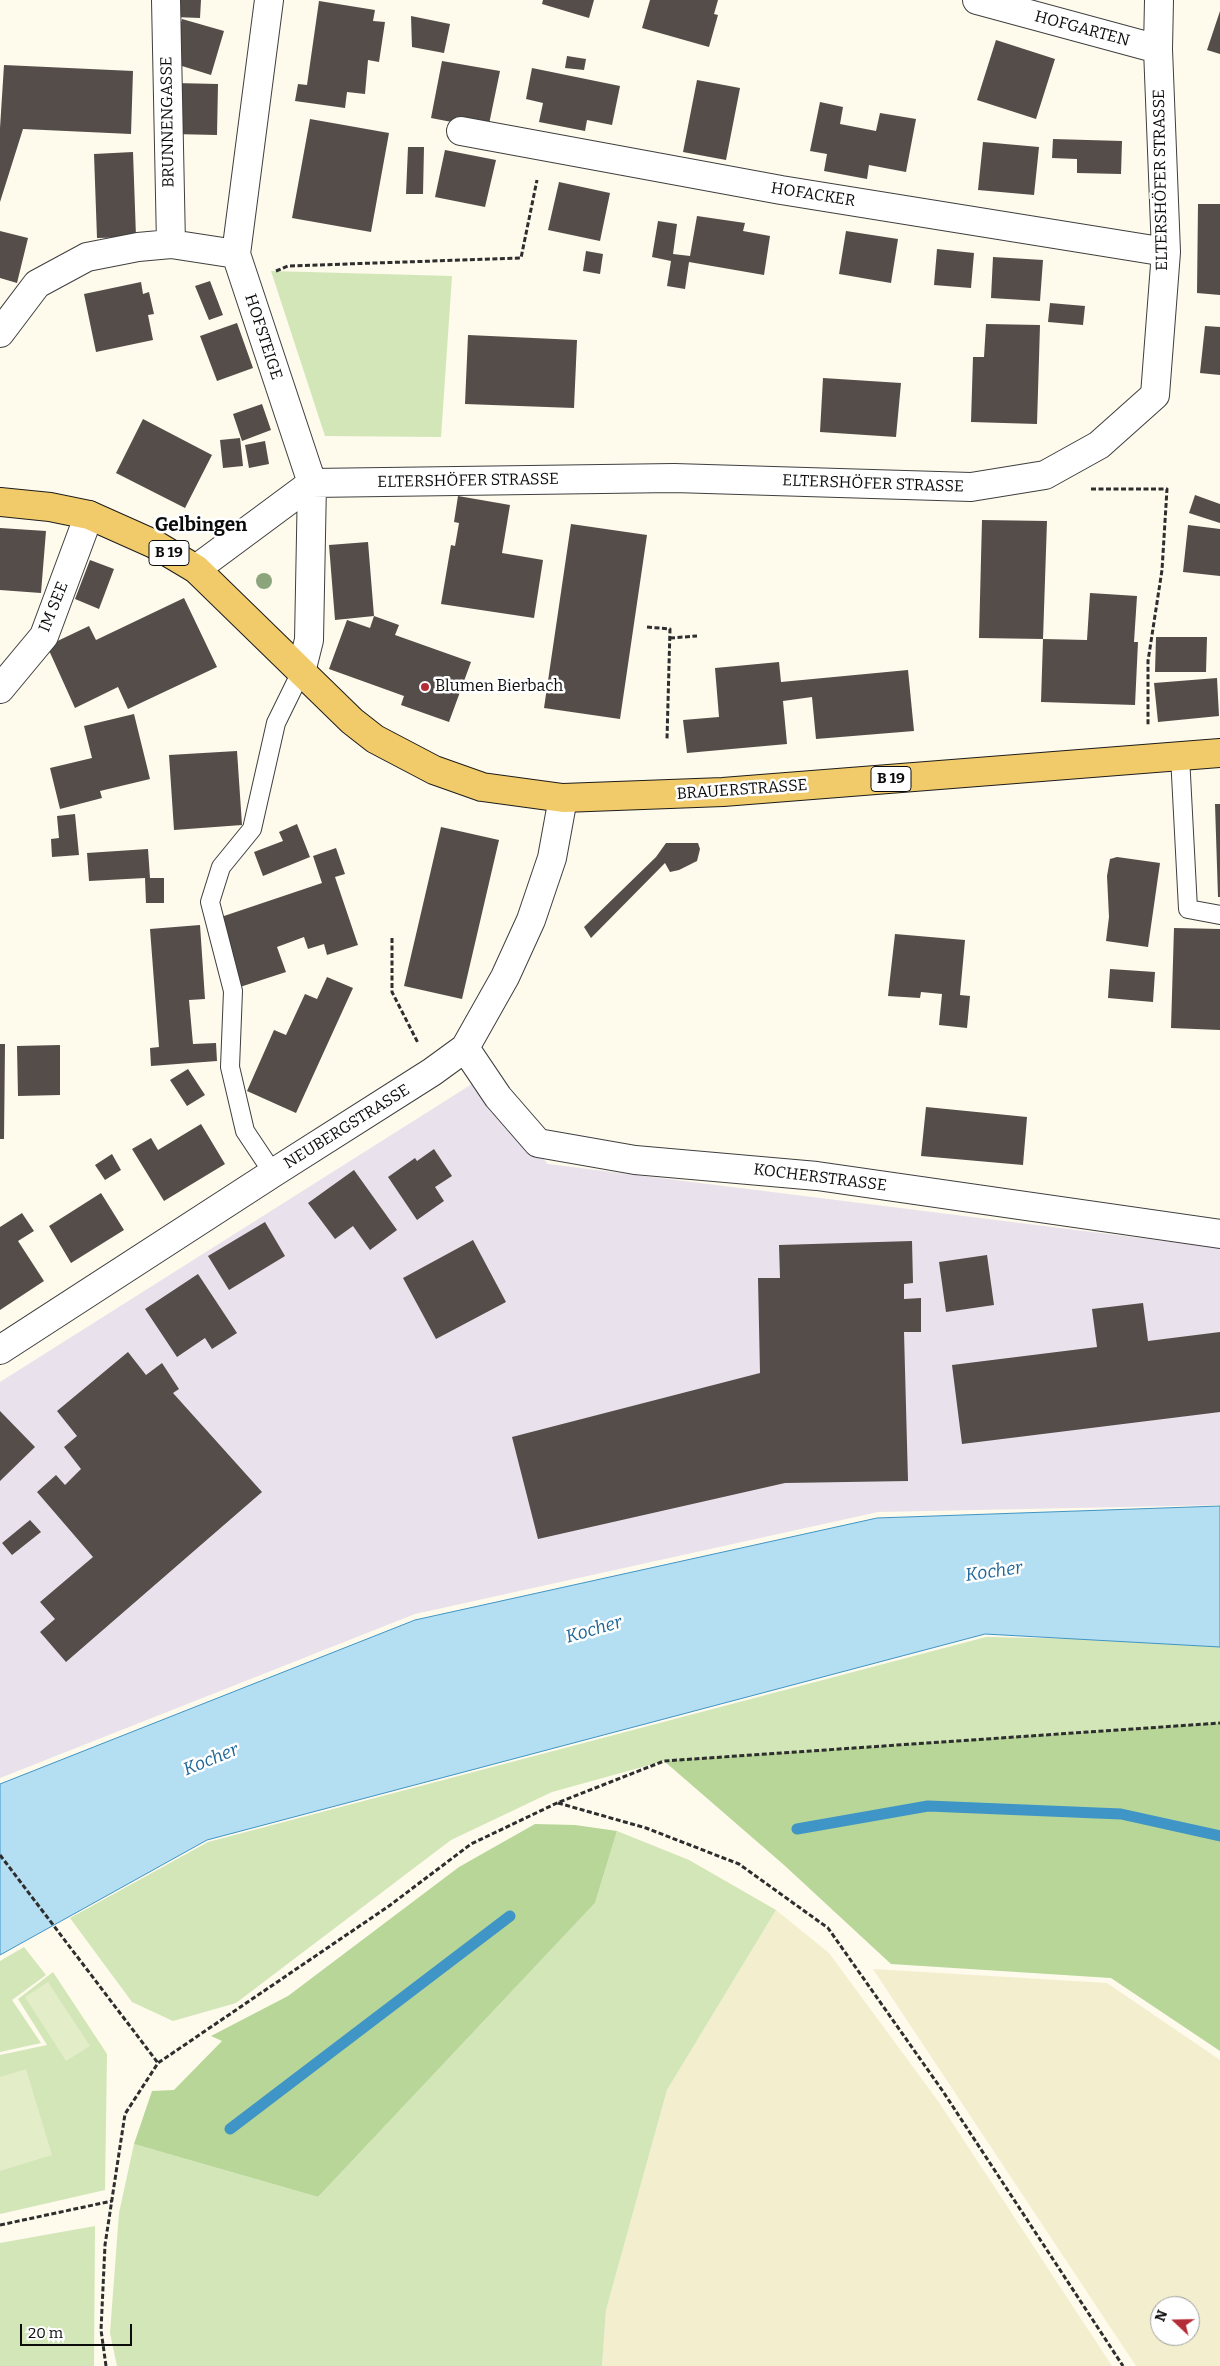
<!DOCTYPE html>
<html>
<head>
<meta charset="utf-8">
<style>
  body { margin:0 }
  #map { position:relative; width:1220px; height:2366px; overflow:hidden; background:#fefaec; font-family:Bitter,serif }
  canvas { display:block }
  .north { position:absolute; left:1150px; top:2296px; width:50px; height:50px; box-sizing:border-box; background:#fff; border:1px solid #9e9e9e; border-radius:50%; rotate:291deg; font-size:14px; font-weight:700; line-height:20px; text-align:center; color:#0c0c0c }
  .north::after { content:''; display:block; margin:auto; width:18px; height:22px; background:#b42c38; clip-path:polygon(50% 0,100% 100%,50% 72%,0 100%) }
  .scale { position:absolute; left:20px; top:2324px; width:112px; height:22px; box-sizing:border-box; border:2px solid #0c0c0c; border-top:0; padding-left:6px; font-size:15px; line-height:18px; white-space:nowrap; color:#0c0c0c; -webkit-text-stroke:4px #fff; paint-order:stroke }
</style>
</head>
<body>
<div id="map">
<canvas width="1220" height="2366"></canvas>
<div class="north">N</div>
<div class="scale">20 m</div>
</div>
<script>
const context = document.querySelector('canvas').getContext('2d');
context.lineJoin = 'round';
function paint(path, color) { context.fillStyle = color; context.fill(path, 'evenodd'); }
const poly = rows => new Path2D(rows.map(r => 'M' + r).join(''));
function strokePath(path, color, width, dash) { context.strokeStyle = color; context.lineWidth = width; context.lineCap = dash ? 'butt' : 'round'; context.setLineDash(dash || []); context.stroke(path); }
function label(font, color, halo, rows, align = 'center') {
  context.font = font + ' Bitter,serif'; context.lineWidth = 5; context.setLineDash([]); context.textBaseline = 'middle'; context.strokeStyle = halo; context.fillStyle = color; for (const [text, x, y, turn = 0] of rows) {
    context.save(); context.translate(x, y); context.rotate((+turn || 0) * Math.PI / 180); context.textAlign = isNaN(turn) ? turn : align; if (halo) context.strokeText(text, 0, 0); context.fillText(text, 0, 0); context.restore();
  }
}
const industrial = poly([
  [472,1084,548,1164,1220,1248,1220,1505,878,1512,415,1614,0,1778,0,1382]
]);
const farmland = poly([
  [776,1910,829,1953,938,2101,1112,2366,602,2366,606,2310,667,2090],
  [873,1969,1107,1983,1220,2060,1220,2366,1136,2366],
  [1160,2306,1190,2306,1190,2336,1160,2336]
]);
const green = poly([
  [271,271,452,276,441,437,325,436],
  [986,1637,1188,1641,1220,1645,1220,1723,664,1761,552,1792,451,1840,236,2003,173,2021,132,2002,70,1918,208,1842],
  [617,1831,689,1860,776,1910,667,2090,606,2310,602,2366,117,2366,110,2333,119,2213,134,2144,318,2197,595,1903],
  [24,1947,46,1975,12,2000,41,2043,0,2052,0,1961],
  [53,1972,107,2054,105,2190,0,2214,0,2055,47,2045,18,1999],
  [95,2226,94,2366,0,2366,0,2243]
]);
const forest = poly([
  [1220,1723,1220,2051,1111,1978,891,1964,784,1865,664,1761],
  [535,1824,575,1825,617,1831,595,1903,318,2197,134,2144,152,2091,174,2090,222,2041,211,2036,288,1996,459,1867]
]);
const pitch = poly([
  [48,1982,90,2046,66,2061,25,1997],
  [26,2069,52,2155,0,2171,0,2077]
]);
const water = poly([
  [1220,1506,1220,1647,985,1634,207,1840,0,1955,0,1784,415,1620,877,1518,1220,1506]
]);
const stream = poly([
  [797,1829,928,1806,1121,1814,1220,1836],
  [230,2129,510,1916]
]);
const building = poly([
  [176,0,201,0,200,18,175,17],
  [543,0,594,0,589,18,542,4],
  [650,0,718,0,714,14,718,15,709,47,642,28],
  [319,1,375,10,373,21,385,22,379,62,368,60,365,94,347,92,345,108,295,101,298,84,307,85],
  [1220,11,1220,54,1207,50],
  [411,16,450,24,444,53,412,47],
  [182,19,224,31,211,75,169,62],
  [996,40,1055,59,1036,119,977,100],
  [567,56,586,59,584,70,565,68],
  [442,61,500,71,488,129,431,118],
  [4,65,133,71,131,134,23,129,0,202,0,128],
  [532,68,620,86,612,125,587,120,585,131,539,122,543,103,526,99],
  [697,80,740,88,726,160,683,152],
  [175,83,218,84,217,135,173,134],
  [820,102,843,107,840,124,876,131,880,113,916,119,906,172,869,165,867,179,824,171,827,154,810,151],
  [310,119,389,133,371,232,292,218],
  [1053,139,1122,141,1121,174,1077,173,1077,159,1052,158],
  [983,142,1039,147,1034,195,978,190],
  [408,147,424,147,423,194,406,194],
  [445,150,496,160,485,207,435,197],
  [133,152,136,237,97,238,94,154],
  [559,182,610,193,600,241,548,230],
  [1198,204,1220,204,1220,295,1197,293],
  [697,216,745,223,743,231,770,236,764,275,689,262,685,289,667,286,671,261,652,257,658,221,677,224,673,254,690,256],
  [0,231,28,238,17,283,0,278],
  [846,231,898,239,891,283,839,274],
  [937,249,974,253,971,288,934,285],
  [586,251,603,254,600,274,583,271],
  [993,257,1043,260,1040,301,991,298],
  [210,281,223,315,209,320,195,286],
  [141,282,143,294,149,292,154,314,148,315,153,340,96,352,84,294],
  [1050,303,1085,306,1083,325,1048,322],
  [237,323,253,368,217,381,200,336],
  [986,324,1040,325,1037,424,971,422,973,357,984,357],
  [1205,326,1220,327,1220,375,1200,373],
  [468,335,577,340,574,408,465,404],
  [823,378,901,383,896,437,820,432],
  [262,404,271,430,242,441,233,414],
  [143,419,212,455,185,508,116,473],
  [240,438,243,466,223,468,220,440],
  [265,441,269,464,249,468,245,445],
  [1195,495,1220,504,1220,523,1189,513],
  [458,496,510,505,502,553,543,560,534,618,441,604,451,545,455,546,459,523,454,522],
  [982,520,1047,521,1043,639,979,638],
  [571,524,647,535,620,719,544,708],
  [1188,525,1220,529,1220,576,1183,572],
  [0,528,46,531,41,593,0,590],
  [368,542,374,616,399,625,395,635,471,662,449,722,401,705,404,696,329,669,347,620,370,628,374,616,335,620,329,545],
  [90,560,114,569,99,609,75,599],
  [1090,593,1137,596,1134,642,1138,642,1135,705,1041,702,1043,639,1087,640],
  [184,598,217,667,128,709,118,687,75,708,47,646,89,626,96,640],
  [1156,637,1207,637,1206,672,1155,672],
  [779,662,781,682,908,670,914,731,816,739,812,697,783,701,787,744,687,753,683,720,719,717,715,668],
  [1217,678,1219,716,1158,722,1154,683],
  [134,714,150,779,100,791,102,798,60,809,50,768,92,758,84,726],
  [237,751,242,825,174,830,169,755],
  [1215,804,1220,804,1220,897,1218,897],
  [75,814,79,855,52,857,51,839,59,838,57,816],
  [297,824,310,857,263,876,254,852,283,841,279,832],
  [441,827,499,840,462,999,404,986],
  [666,843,698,843,700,849,697,861,679,870,670,872,665,863,591,938,584,927,656,857],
  [336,848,345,874,335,877,358,945,327,955,324,944,308,949,304,937,277,947,286,972,240,987,218,918,322,883,313,856],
  [148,849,150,878,164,878,164,903,146,903,145,878,89,881,87,853],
  [1117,857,1160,863,1148,947,1106,941,1109,917,1107,876,1110,859],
  [200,925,205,999,189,1000,193,1044,216,1043,217,1061,151,1066,150,1048,159,1047,150,929],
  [1174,928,1220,929,1220,1030,1171,1028],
  [895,934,965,940,960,995,970,996,967,1028,939,1025,942,994,921,992,920,998,888,996],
  [1110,969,1155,972,1153,1002,1108,998],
  [327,977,353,988,296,1113,247,1091,274,1030,286,1035,305,994,317,999],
  [0,1044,5,1044,4,1139,0,1139],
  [60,1045,60,1095,18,1096,17,1046],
  [188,1069,205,1095,187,1106,170,1080],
  [926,1107,1027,1117,1023,1165,921,1156],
  [201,1124,225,1164,164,1201,132,1149,151,1138,158,1150],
  [434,1149,452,1176,435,1187,444,1201,417,1220,388,1177,415,1158,417,1161],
  [112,1154,121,1170,105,1180,95,1165],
  [354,1170,397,1230,370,1250,353,1226,335,1239,308,1203],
  [101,1193,124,1230,71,1263,49,1226],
  [22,1213,34,1231,18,1241,44,1281,0,1310,0,1227],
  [265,1222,285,1256,229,1290,208,1256],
  [473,1240,506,1302,436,1339,403,1278],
  [912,1241,913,1283,904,1284,904,1299,921,1298,921,1332,904,1332,908,1481,785,1483,538,1539,512,1437,760,1373,758,1278,780,1278,779,1245],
  [987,1255,994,1305,946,1312,939,1262],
  [198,1274,237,1333,212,1349,205,1338,177,1357,145,1309],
  [1143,1303,1148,1341,1220,1332,1220,1412,962,1444,952,1365,1097,1347,1092,1309],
  [128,1352,146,1375,162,1363,179,1389,173,1393,262,1492,66,1662,40,1632,55,1619,40,1602,93,1557,37,1492,56,1475,65,1485,81,1469,64,1447,77,1436,57,1411],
  [0,1411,35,1447,0,1481],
  [30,1520,41,1532,12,1555,2,1543]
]);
const path = poly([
  [276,271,288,266,521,258,537,180],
  [1091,489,1167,489,1162,570,1148,661,1148,725],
  [647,627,670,629,667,739],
  [670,638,697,636],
  [392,938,392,992,418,1043],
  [558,1803,646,1828,739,1864,828,1928,942,2090,1123,2366],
  [0,1855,158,2063],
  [0,2225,112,2201],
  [106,2366,101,2330,105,2245,125,2114,158,2063,389,1906,471,1844,557,1803,664,1761,1220,1723]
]);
const service = poly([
  [1180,756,1188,909,1220,915],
  [273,1173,245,1131,230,1067,233,991,210,902,221,867,252,829,276,723,301,672]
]);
const minor = poly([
  [166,0,171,244],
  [269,0,236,254,312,483,309,640,301,672],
  [977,0,1158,49],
  [461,131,781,190,1166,252],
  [0,333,37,284,87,257,138,247,171,244,236,254],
  [196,569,312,483,674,478,971,487,1045,475,1099,445,1155,395,1166,252,1158,49,1159,0],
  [0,689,44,636,89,515],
  [465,1048,498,1097,538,1143,635,1160,817,1176,1220,1234],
  [0,1350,273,1173,432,1072,465,1048,505,977,531,920,552,858,563,798]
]);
const primary = poly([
  [0,502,50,507,89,515,154,544,196,569,352,721,375,739,434,770,482,787,563,798,723,792,1220,753]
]);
const trees = [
  [264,581]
];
const markers = [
  [425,687,5,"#b42c38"]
];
const shields = [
  [169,553,40],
  [891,779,40]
];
const shieldNames = [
  ["B 19",169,553],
  ["B 19",891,779]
];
const streetNames = [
  ["HOFGARTEN",1082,29,15],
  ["BRUNNENGASSE",168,122,-91],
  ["ELTERSHÖFER STRASSE",1161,180,-91],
  ["HOFACKER",813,195,9],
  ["HOFSTEIGE",263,337,72],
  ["ELTERSHÖFER STRASSE",468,481,-1],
  ["ELTERSHÖFER STRASSE",873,484,2],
  ["IM SEE",54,607,-68],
  ["BRAUERSTRASSE",742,790,-4],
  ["NEUBERGSTRASSE",347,1127,-32],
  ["KOCHERSTRASSE",820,1178,7]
];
const poiNames = [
  ["Blumen Bierbach",435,687]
];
const waterNames = [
  ["Kocher",994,1572,-8],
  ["Kocher",594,1630,-16],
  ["Kocher",211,1760,-22]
];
const quarterNames = [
  ["Gelbingen",201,526]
];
paint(industrial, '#e9e1eb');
paint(farmland, '#f2eece');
paint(green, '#d2e6b8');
paint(forest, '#b7d698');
paint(pitch, '#e3eec9');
paint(water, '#b4def2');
strokePath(water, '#3f95c5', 1);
strokePath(stream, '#3f95c5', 11);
paint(building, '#544d49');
strokePath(service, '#3f3f3f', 20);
strokePath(minor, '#3f3f3f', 30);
strokePath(primary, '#1d1d1d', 30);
strokePath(path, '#2e2e2e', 3, [5, 2.5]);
strokePath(service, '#fff', 18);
strokePath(minor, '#fff', 28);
strokePath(primary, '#f1ca69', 28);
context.fillStyle = '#8da57c';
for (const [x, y] of trees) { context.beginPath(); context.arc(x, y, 8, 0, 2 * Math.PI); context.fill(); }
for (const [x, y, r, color] of markers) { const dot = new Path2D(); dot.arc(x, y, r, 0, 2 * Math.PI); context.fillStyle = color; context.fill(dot); strokePath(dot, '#fff', 2); }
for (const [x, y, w] of shields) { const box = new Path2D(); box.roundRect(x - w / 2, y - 12.5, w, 25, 4); context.fillStyle = '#fff'; context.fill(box); strokePath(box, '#0c0c0c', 1); }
label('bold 15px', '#0c0c0c', null, shieldNames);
label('16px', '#0c0c0c', '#fff', streetNames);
label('16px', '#0c0c0c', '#fff', poiNames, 'left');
label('italic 18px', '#1d6696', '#fff', waterNames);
label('bold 19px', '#0c0c0c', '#fff', quarterNames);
</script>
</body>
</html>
